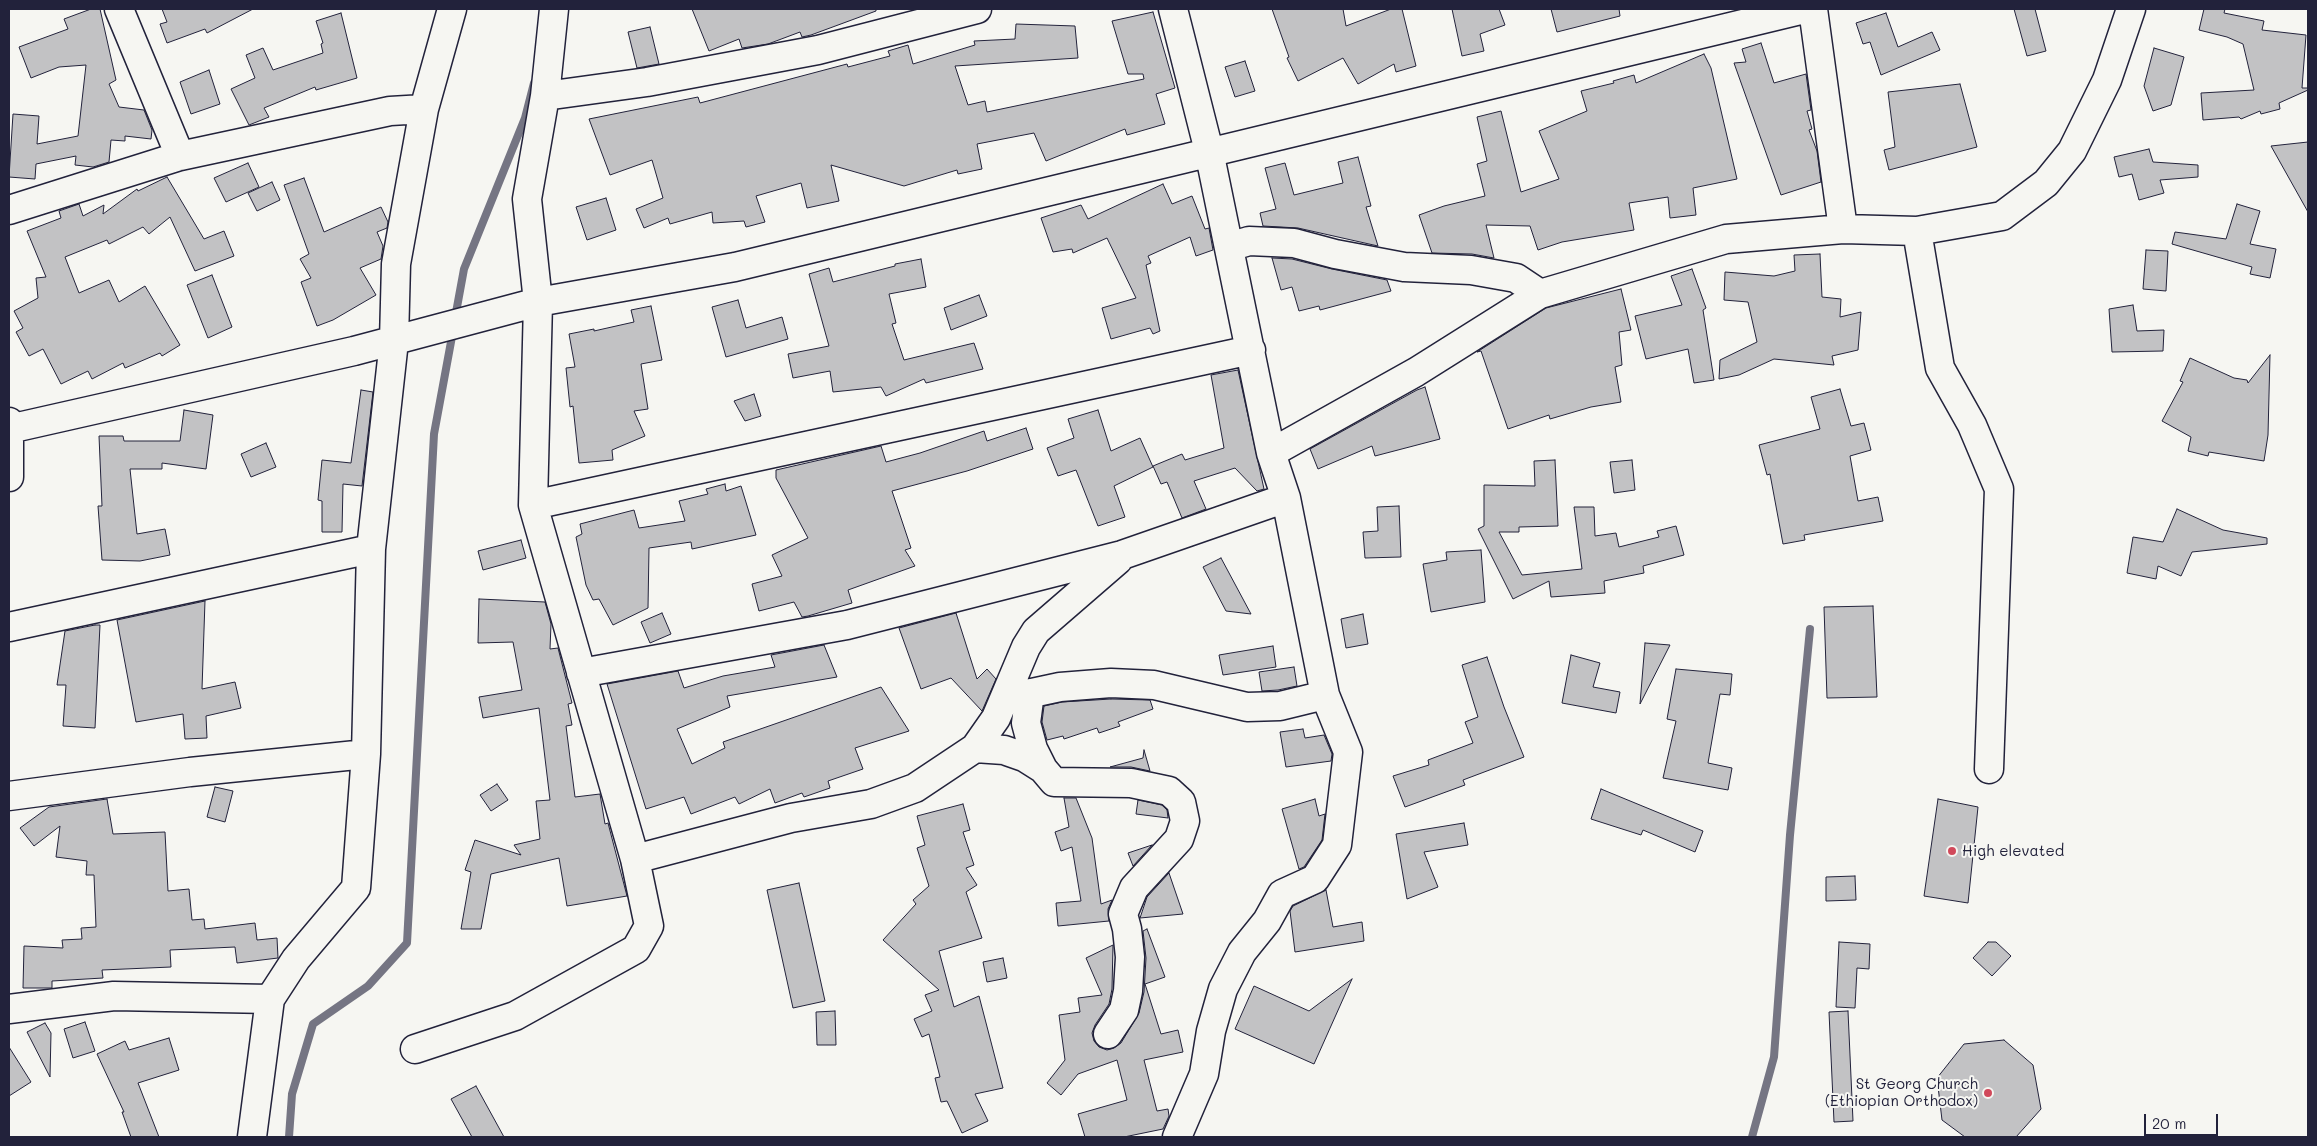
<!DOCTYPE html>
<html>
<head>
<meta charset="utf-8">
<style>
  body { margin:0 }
  #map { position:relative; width:2317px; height:1146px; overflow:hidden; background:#f6f6f2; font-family:Mali,sans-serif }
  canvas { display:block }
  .frame { position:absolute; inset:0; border:10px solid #22223b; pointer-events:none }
  .scale { position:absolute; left:2144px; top:1114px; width:74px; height:22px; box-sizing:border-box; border:2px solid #22223b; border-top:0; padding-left:6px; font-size:15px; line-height:18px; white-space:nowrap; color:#22223b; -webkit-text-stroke:4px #f6f6f2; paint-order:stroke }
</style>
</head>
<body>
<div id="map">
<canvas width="2317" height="1146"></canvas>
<div class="frame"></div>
<div class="scale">20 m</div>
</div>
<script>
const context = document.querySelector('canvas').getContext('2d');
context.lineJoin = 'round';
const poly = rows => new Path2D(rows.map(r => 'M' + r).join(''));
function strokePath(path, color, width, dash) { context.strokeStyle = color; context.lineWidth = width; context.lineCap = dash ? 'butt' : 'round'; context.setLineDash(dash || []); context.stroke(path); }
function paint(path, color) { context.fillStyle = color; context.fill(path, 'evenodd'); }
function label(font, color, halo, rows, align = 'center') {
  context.font = font + ' Mali,sans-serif'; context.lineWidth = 4; context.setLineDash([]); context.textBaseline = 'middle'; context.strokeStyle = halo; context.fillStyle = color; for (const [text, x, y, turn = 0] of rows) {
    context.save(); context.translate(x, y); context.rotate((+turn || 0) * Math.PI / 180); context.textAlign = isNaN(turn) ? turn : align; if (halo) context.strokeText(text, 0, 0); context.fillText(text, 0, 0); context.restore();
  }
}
const stream = poly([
  [455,318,464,269,525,118,534,83],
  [289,1137,292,1094,313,1024,368,986,407,943,434,434,453,331],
  [1752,1137,1774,1057,1790,835,1810,629]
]);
const building = poly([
  [91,9,100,9,116,80,109,84,119,107,144,110,152,130,151,139,125,136,125,141,111,140,109,162,93,167,75,165,76,156,36,164,35,179,9,177,13,114,39,116,37,144,78,136,86,65,59,67,31,78,19,47,68,29,64,19,91,9],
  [162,9,253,9,207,33,205,29,167,43,160,24,167,22,162,9],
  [692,9,876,9,876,11,811,35,802,37,800,32,768,44,742,48,739,39,709,51,692,9],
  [1272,9,1343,9,1346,26,1391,9,1402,9,1416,66,1396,72,1394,64,1358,84,1343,58,1298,81,1287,58,1289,57,1272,9],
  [1452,9,1499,9,1505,25,1480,34,1484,51,1462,56,1452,9],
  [1551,9,1619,9,1620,16,1557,32,1551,9],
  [2014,9,2035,9,2046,51,2027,56,2014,9],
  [2204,9,2225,9,2224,13,2264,21,2262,30,2306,35,2302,88,2308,88,2308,90,2279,103,2280,109,2261,114,2260,111,2241,119,2239,117,2203,120,2201,93,2254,90,2243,44,2227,37,2199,30,2204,9],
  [1153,12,1175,88,1156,94,1165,124,1127,135,1125,129,1046,161,1034,133,977,144,982,169,958,174,957,170,904,186,831,165,839,201,807,208,801,183,756,196,765,222,746,227,744,221,713,223,712,212,670,224,668,218,644,228,636,209,663,198,652,160,610,175,589,119,698,97,700,103,847,64,848,67,890,56,888,51,908,45,913,64,975,45,974,41,1015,39,1016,24,1075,26,1078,58,955,66,968,105,985,101,987,112,1144,79,1143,74,1128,74,1112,21,1153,12],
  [341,13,357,78,316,90,315,87,264,108,269,117,249,125,231,89,255,78,246,55,263,48,273,70,323,53,321,44,323,43,316,21,341,13],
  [1886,13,1898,47,1932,32,1940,50,1881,75,1870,42,1863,44,1856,23,1886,13],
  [650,27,659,64,637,68,628,32,650,27],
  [1761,43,1774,83,1806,74,1811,110,1807,111,1812,129,1809,130,1817,151,1821,182,1781,195,1734,63,1746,62,1742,49,1761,43],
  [2154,48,2184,57,2171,105,2153,111,2144,86,2154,48],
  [1704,54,1711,68,1737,179,1693,188,1696,215,1670,218,1668,197,1629,203,1634,230,1562,242,1538,250,1530,226,1486,225,1494,258,1472,254,1432,253,1419,215,1444,206,1485,196,1477,164,1487,161,1477,117,1501,111,1521,192,1559,179,1539,131,1587,111,1581,91,1614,83,1613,81,1634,75,1636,83,1704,54],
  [1245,61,1255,91,1235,97,1225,67,1245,61],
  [209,70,220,104,191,114,180,82,209,70],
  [1960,84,1977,147,1889,170,1884,150,1895,147,1888,92,1960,84],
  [2308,142,2308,212,2271,146,2308,142],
  [2149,149,2153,162,2198,165,2198,177,2160,180,2164,193,2139,200,2132,174,2119,177,2114,157,2149,149],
  [1358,157,1371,206,1366,207,1378,246,1298,228,1263,226,1260,213,1276,209,1265,168,1285,163,1294,195,1343,183,1338,162,1358,157],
  [248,163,259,187,226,202,214,178,248,163],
  [167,177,204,239,224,231,234,256,195,271,170,217,149,234,143,227,109,244,107,240,65,257,79,293,109,280,119,302,145,286,180,345,162,356,160,353,125,368,123,363,92,379,88,371,61,384,43,349,29,356,16,332,23,328,14,311,38,298,36,278,46,277,27,231,61,218,59,211,79,204,83,216,104,205,103,214,137,189,138,191,167,177],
  [304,178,324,232,381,207,388,222,387,228,377,232,383,246,381,259,360,268,376,295,333,320,317,326,301,282,311,278,300,259,309,254,284,185,304,178],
  [272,182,280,200,257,211,248,193,272,182],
  [1163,184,1172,204,1192,196,1205,229,1209,228,1213,250,1196,256,1190,237,1148,256,1151,263,1146,265,1160,331,1153,334,1150,328,1111,339,1102,308,1136,298,1107,238,1073,253,1072,249,1053,252,1041,218,1081,205,1088,219,1163,184],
  [606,198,616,230,587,240,576,207,606,198],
  [2237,204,2260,211,2250,244,2276,249,2270,278,2250,274,2252,267,2172,244,2175,232,2226,239,2237,204],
  [2146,250,2168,251,2166,291,2143,289,2146,250],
  [1820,254,1822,297,1841,299,1840,317,1861,312,1858,350,1832,356,1834,365,1774,359,1739,375,1719,379,1720,360,1757,342,1748,302,1724,300,1725,272,1774,276,1795,271,1794,255,1820,254],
  [1272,258,1292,259,1332,269,1387,280,1391,291,1320,310,1319,306,1299,311,1292,287,1281,290,1272,258],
  [921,259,926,287,889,294,896,323,892,324,904,360,974,343,983,369,926,383,924,379,886,396,881,387,833,392,830,371,793,378,788,354,829,346,809,274,829,268,833,282,895,266,895,264,921,259],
  [1692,269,1706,308,1703,310,1714,380,1694,383,1688,349,1646,359,1635,316,1682,305,1671,276,1692,269],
  [212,275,232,327,208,338,187,285,212,275],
  [1621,289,1631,330,1619,332,1622,365,1615,367,1621,402,1591,407,1550,419,1549,415,1508,429,1481,351,1477,352,1546,308,1621,289],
  [979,295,987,316,951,330,944,308,979,295],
  [738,300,746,328,782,317,788,339,726,357,712,307,738,300],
  [2133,305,2137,331,2164,330,2163,351,2112,352,2109,309,2133,305],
  [651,306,662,360,641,364,648,409,634,411,645,436,612,450,613,460,579,463,573,406,570,407,566,368,575,367,569,334,594,329,594,331,634,322,631,310,651,306],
  [2270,355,2268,435,2264,461,2209,452,2208,456,2188,451,2191,437,2162,421,2183,382,2180,381,2190,358,2234,378,2247,380,2248,383,2270,355],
  [1238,370,1264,489,1257,491,1235,468,1194,481,1206,509,1182,518,1167,482,1161,484,1153,466,1182,454,1185,460,1224,448,1211,375,1238,370],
  [1425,387,1440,439,1375,456,1372,446,1318,469,1310,449,1417,390,1425,387],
  [1840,389,1851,426,1864,423,1871,450,1850,456,1858,501,1878,497,1883,521,1804,535,1805,540,1783,544,1770,474,1767,475,1759,445,1820,429,1811,397,1840,389],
  [361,390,373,392,362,486,343,484,342,532,322,532,322,501,318,500,322,460,351,463,361,390],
  [754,394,761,416,745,421,734,401,754,394],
  [184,410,213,415,206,469,162,463,162,469,130,469,137,534,165,529,170,555,140,561,102,560,98,506,102,506,99,436,123,436,124,441,180,441,184,410],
  [1098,410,1111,451,1140,438,1153,467,1114,486,1125,517,1098,526,1076,470,1058,476,1047,448,1074,438,1068,419,1098,410],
  [1026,428,1033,449,967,471,892,491,911,548,905,550,915,566,848,590,852,603,808,616,802,617,794,602,759,611,752,584,782,576,772,555,808,538,776,478,776,470,881,446,886,462,920,453,984,431,987,441,1026,428],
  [266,443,276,467,251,477,241,454,266,443],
  [1555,460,1558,526,1519,527,1519,532,1499,532,1522,575,1582,569,1574,507,1594,507,1595,536,1616,533,1619,547,1659,537,1657,531,1676,526,1684,555,1643,566,1644,573,1604,581,1605,593,1551,597,1549,581,1513,599,1478,529,1484,526,1484,485,1535,486,1534,461,1555,460],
  [1632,460,1635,490,1614,493,1610,462,1632,460],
  [725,484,726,491,741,486,756,535,692,549,691,542,649,548,648,608,613,625,599,599,593,600,586,585,576,537,582,534,580,524,634,510,639,528,685,521,679,501,708,494,706,489,725,484],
  [1399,506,1401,557,1365,558,1363,532,1378,531,1377,507,1399,506],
  [2177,509,2223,530,2267,538,2267,544,2192,552,2181,576,2158,566,2156,579,2127,573,2133,537,2163,542,2177,509],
  [521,540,526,558,483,570,478,551,521,540],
  [1481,550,1485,602,1431,612,1423,564,1447,560,1446,552,1481,550],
  [1221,558,1251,614,1226,611,1203,567,1221,558],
  [479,599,545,602,551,624,550,649,558,648,572,703,568,704,572,725,566,726,575,797,600,794,605,824,608,823,627,896,567,906,559,858,491,874,481,929,461,929,471,872,465,870,475,840,521,855,514,845,540,839,536,801,550,800,539,708,483,718,479,697,522,690,513,642,478,643,479,599],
  [205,601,202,689,235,682,241,708,206,716,207,738,185,739,183,714,136,722,117,620,205,601],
  [1873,606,1877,697,1827,698,1824,607,1873,606],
  [662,613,671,634,650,643,641,622,662,613],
  [956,613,977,679,987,669,996,679,982,711,951,678,921,689,899,628,956,613],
  [1363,614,1368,644,1346,648,1341,619,1363,614],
  [95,625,100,625,95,728,63,726,66,685,57,685,65,631,95,625],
  [1645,643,1670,645,1640,704,1645,643],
  [824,645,837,677,727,696,730,707,677,729,692,764,725,748,723,742,881,687,909,731,855,748,863,769,828,781,830,788,804,797,802,793,775,803,770,789,739,804,735,797,691,814,684,797,646,809,607,684,678,671,684,688,723,676,775,667,771,655,824,645],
  [1273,646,1276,667,1223,675,1219,655,1273,646],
  [1571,655,1600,663,1593,687,1620,692,1616,713,1562,703,1571,655],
  [1487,657,1504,707,1524,757,1463,780,1465,785,1405,807,1393,776,1429,765,1428,760,1473,743,1465,722,1478,717,1462,665,1487,657],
  [1294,667,1297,686,1278,690,1262,691,1259,672,1294,667],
  [1676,669,1732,674,1730,695,1720,694,1708,763,1732,768,1728,790,1663,778,1676,721,1667,719,1676,669],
  [1111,699,1150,700,1153,709,1118,722,1120,726,1099,733,1097,728,1064,739,1063,736,1047,740,1042,722,1044,706,1062,702,1111,699],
  [1303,729,1305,738,1324,735,1332,754,1331,761,1286,767,1280,732,1303,729],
  [1144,750,1150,771,1131,767,1110,767,1143,758,1144,750],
  [497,784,508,800,491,811,480,795,497,784],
  [215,787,233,791,225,822,207,817,215,787],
  [1601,789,1703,831,1695,852,1643,830,1641,835,1591,819,1601,789],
  [1064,798,1076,798,1092,838,1101,904,1112,900,1108,909,1109,921,1058,926,1056,903,1081,901,1072,847,1061,851,1055,832,1069,827,1064,798],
  [107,799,113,834,165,832,168,891,189,889,192,920,204,919,205,929,255,923,257,940,277,938,278,958,237,963,235,947,170,950,171,967,102,970,103,978,52,981,52,988,23,988,24,946,63,948,62,940,82,939,81,928,96,927,94,875,86,875,87,861,56,857,60,826,34,846,20,828,49,807,107,799],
  [1315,799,1319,816,1325,814,1322,840,1304,867,1299,869,1282,809,1315,799],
  [1938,799,1978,807,1968,903,1924,896,1938,799],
  [1138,800,1162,805,1167,810,1168,818,1136,814,1138,800],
  [963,804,970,830,963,832,974,865,966,868,977,885,966,892,982,938,939,951,954,1007,979,996,1003,1088,975,1094,988,1121,962,1133,947,1101,941,1102,935,1078,940,1077,929,1034,922,1037,914,1019,932,1011,925,995,939,990,883,940,916,904,913,900,929,886,917,848,925,845,917,816,963,804],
  [1464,823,1468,845,1424,852,1438,887,1407,899,1396,834,1464,823],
  [1152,845,1133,866,1128,853,1152,845],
  [1169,873,1183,914,1140,918,1147,897,1169,873],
  [1855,876,1856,900,1826,901,1826,877,1855,876],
  [799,883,825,1001,793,1008,767,890,799,883],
  [1326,890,1333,927,1362,922,1364,941,1295,952,1290,911,1293,906,1326,890],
  [1147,929,1165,977,1145,984,1161,1034,1178,1030,1183,1052,1144,1060,1157,1111,1168,1109,1169,1116,1163,1129,1124,1137,1085,1137,1078,1114,1127,1100,1117,1060,1078,1074,1061,1095,1047,1083,1065,1060,1059,1015,1080,1012,1078,998,1102,995,1086,958,1113,945,1112,989,1109,1004,1095,1025,1092,1033,1094,1041,1099,1047,1107,1050,1114,1048,1121,1043,1139,1013,1144,992,1146,958,1143,931,1147,929],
  [1839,942,1870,944,1869,969,1857,968,1855,1008,1836,1007,1839,942],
  [1988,942,1996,942,2011,956,1992,976,1973,958,1988,942],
  [1003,958,1007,978,987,982,983,962,1003,958],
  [1352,979,1314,1064,1235,1029,1254,986,1309,1011,1352,979],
  [835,1011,836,1045,817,1045,816,1012,835,1011],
  [1848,1011,1853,1121,1834,1122,1829,1012,1848,1011],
  [85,1022,95,1051,73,1058,64,1029,85,1022],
  [45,1023,51,1033,50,1077,27,1032,45,1023],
  [169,1038,179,1070,138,1083,159,1137,131,1137,122,1112,124,1112,97,1054,125,1041,129,1050,169,1038],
  [2004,1040,2033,1065,2041,1109,2016,1137,1965,1137,1942,1120,1937,1078,1964,1044,2004,1040],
  [9,1047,31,1082,9,1096,9,1047],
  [476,1086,504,1137,472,1137,451,1099,476,1086]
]);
const minor = poly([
  [119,9,180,156],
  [1173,9,1209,151,1271,453,1286,498,1325,695,1348,752,1337,845,1315,879,1282,894,1267,921,1242,952,1223,989,1211,1031,1204,1074,1177,1137],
  [1813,9,1843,229],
  [545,96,647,82,818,50,977,9],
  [9,210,180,156,390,111,424,109,452,9],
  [1917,231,1940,368,1972,425,1999,489,1989,769],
  [1229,247,1249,241,1294,243,1335,254,1404,267,1471,270,1516,278,1540,294],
  [9,422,9,477],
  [9,429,354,351,538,302,735,267,1805,9],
  [1271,453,1416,372,1540,294,1726,239,1843,229,1917,231,2002,216,2046,183,2072,151,2107,80,2131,9],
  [533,505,1251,350],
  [9,627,371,549],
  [581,673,847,625,1122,555,1286,498],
  [1030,693,1026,723,1033,749,1043,769],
  [1004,699,1060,687,1111,683,1154,685,1247,707,1280,706,1325,695],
  [975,748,1004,750,1024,757,1043,769,1054,782,1131,783,1169,791,1181,802,1185,821,1179,839,1134,888,1123,914,1127,929,1130,957,1128,991,1124,1010,1108,1034],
  [9,796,190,772,366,754],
  [635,859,791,818,871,804,915,788,975,748,996,718,1026,647,1036,631,1118,560],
  [9,1009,114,996,270,999,296,959,356,888,366,754,371,549,394,341,396,264,424,109],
  [415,1049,515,1016,636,949,649,926,635,859,533,505,538,302,527,199,545,96,554,9],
  [252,1137,270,999]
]);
const markers = [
  [1952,851,5,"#d1495b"],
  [1988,1093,5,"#d1495b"]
];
const poiNames = [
  ["High elevated",1962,851],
  ["St Georg Church",1978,1084,"right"],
  ["(Ethiopian Orthodox)",1978,1101,"right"]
];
strokePath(stream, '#757583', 8);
paint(building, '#c2c2c4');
strokePath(building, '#22223b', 1);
strokePath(minor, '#22223b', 31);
strokePath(minor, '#f6f6f2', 28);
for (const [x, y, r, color] of markers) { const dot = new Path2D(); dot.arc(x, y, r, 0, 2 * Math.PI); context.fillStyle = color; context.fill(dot); strokePath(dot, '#f6f6f2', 2); }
label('15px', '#22223b', '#f6f6f2', poiNames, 'left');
</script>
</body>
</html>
